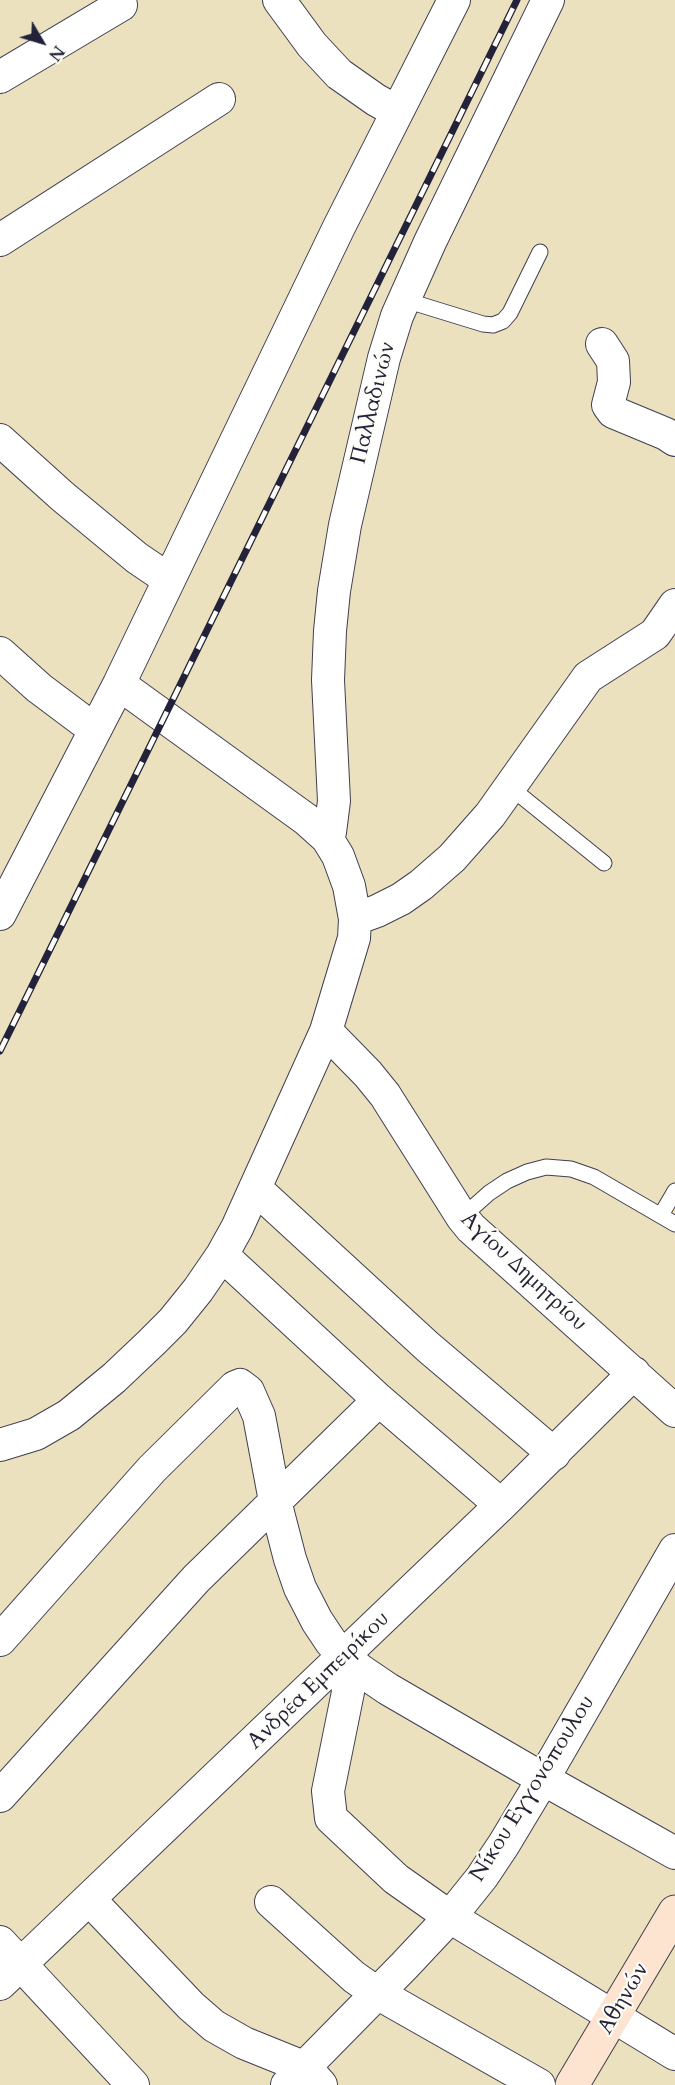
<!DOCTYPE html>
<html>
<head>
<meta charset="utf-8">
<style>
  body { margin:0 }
  #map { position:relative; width:675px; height:2085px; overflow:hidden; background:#ece1bf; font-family:Cardo,serif }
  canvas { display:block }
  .north { position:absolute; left:12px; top:12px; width:60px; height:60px; -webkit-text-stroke:4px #fdfcf7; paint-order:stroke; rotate:128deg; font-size:16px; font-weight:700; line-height:24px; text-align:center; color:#22223b }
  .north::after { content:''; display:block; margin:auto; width:21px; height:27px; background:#22223b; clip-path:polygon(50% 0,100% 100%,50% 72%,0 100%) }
</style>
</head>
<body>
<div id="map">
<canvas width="675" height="2085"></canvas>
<div class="north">N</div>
</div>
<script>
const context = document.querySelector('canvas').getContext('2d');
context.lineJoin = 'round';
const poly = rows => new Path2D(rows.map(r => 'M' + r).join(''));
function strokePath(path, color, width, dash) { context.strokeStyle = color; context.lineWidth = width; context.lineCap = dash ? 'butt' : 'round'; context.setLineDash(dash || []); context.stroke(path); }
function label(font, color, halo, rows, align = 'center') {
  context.font = font + ' Cardo,serif'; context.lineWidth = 4.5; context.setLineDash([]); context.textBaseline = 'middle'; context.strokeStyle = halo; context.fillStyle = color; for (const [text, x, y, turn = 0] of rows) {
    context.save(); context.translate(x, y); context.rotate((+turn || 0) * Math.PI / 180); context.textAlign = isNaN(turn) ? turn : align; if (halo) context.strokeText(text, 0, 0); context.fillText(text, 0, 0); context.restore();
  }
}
const lane = poly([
  [405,300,483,324,493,325,503,321,510,313,540,252],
  [510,787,604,863],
  [661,1215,675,1191],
  [462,1217,489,1193,507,1181,527,1172,546,1167,571,1169,594,1177,675,1224]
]);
const street = poly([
  [279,0,312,45,339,74,376,100,396,111],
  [0,77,121,5],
  [0,240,219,99],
  [602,344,613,361,614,382,608,405,613,412,666,434,675,440],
  [0,440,62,496,137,558,168,579],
  [0,653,39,688,95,730],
  [327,838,330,832,334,801,328,680,330,631,334,591,345,525,384,358,397,316,430,242,548,0],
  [0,914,119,684,339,227,454,0],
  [355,919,377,911,401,899,421,885,452,858,490,815,588,677,655,634,675,605],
  [326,1031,368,1074,385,1095,462,1217,471,1228,675,1411],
  [255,1188,428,1347,554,1454],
  [222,1255,379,1400,501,1505],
  [0,1445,36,1434,69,1415,114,1378,151,1343,173,1321,198,1290,222,1255,237,1228,326,1031,354,938,355,919,349,886,338,856,327,838,307,820,119,684],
  [0,1640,152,1469,235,1387,240,1385,248,1391,259,1416,275,1501,290,1559,300,1588,317,1621,331,1642,344,1656,360,1670,388,1689,543,1779,675,1853],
  [344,1656,348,1692,328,1791,331,1818,396,1879,450,1917,675,2054],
  [0,1796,196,1579,379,1400],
  [89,1899,191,2006,214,2026,244,2043,306,2068,321,2085],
  [271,1902,354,1977,377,1993,539,2085],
  [0,1942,133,2085],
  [0,1984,501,1505,634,1373],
  [287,2085,404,1966,450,1917,482,1877,504,1844,543,1779,675,1550]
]);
const secondary = poly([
  [572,2085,675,1912]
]);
const rail = poly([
  [0,1051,517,0]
]);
const streetNames = [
  ["Παλλαδινών",374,403,-76],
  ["Αγίου Δημητρίου",523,1272,43],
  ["Ανδρέα Εμπειρίκου",319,1681,-44],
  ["Νίκου Εγγονόπουλου",533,1789,-58],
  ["Αθηνών",624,1999,-60]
];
strokePath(lane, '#403f4f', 17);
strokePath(street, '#403f4f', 34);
strokePath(secondary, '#403f4f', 35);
strokePath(lane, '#fff', 15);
strokePath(street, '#fff', 32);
strokePath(secondary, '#fde4d0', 33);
strokePath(rail, '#22223b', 7);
strokePath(rail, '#fdfcf7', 4.5, [14]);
label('22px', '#22223b', '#fdfcf7', streetNames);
</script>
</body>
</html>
